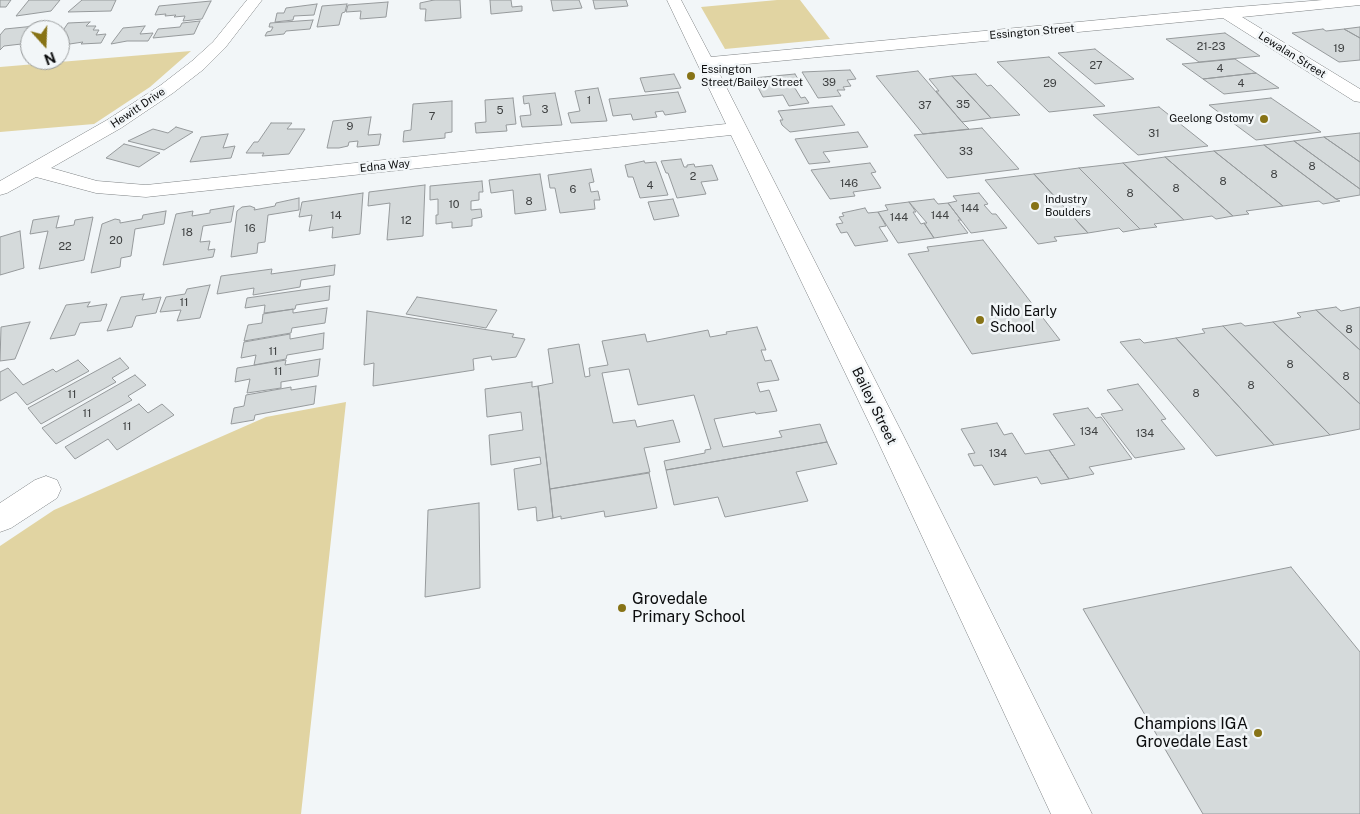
<!DOCTYPE html>
<html>
<head>
<meta charset="utf-8">
<style>
  body { margin:0 }
  #map { position:relative; width:1360px; height:814px; overflow:hidden; background:#f2f6f8; font-family:"Public Sans",sans-serif }
  canvas { display:block }
  .north { position:absolute; left:20px; top:20px; width:50px; height:50px; box-sizing:border-box; background:#f2f6f8; border:1px solid #96999a; border-radius:50%; rotate:160deg; font-size:14px; font-weight:700; line-height:20px; text-align:center; color:#0c0d0e }
  .north::after { content:''; display:block; margin:auto; width:18px; height:22px; background:#877316; clip-path:polygon(50% 0,100% 100%,50% 72%,0 100%) }
</style>
</head>
<body>
<div id="map">
<canvas width="1360" height="814"></canvas>
<div class="north">N</div>
</div>
<script>
const context = document.querySelector('canvas').getContext('2d');
context.lineJoin = 'round';
function paint(path, color) { context.fillStyle = color; context.fill(path, 'evenodd'); }
const poly = rows => new Path2D(rows.map(r => 'M' + r).join(''));
function strokePath(path, color, width, dash) { context.strokeStyle = color; context.lineWidth = width; context.lineCap = dash ? 'butt' : 'round'; context.setLineDash(dash || []); context.stroke(path); }
function label(font, color, halo, rows, align = 'center') {
  context.font = font + ' "Public Sans",sans-serif'; context.lineWidth = 5; context.setLineDash([]); context.textBaseline = 'middle'; context.strokeStyle = halo; context.fillStyle = color; for (const [text, x, y, turn = 0] of rows) {
    context.save(); context.translate(x, y); context.rotate((+turn || 0) * Math.PI / 180); context.textAlign = isNaN(turn) ? turn : align; if (halo) context.strokeText(text, 0, 0); context.fillText(text, 0, 0); context.restore();
  }
}
const green = poly([
  [777,0,800,0,830,39,725,49,701,7],
  [191,51,150,87,94,124,0,132,0,67],
  [346,402,301,814,0,814,0,546,54,510,266,417]
]);
const building = poly([
  [0,0,11,0,6,7,0,7,0,0],
  [29,0,60,0,51,11,16,16,29,0],
  [82,0,116,0,111,11,68,12,82,0],
  [434,0,460,0,461,18,425,21,426,9,420,9,420,3,434,0],
  [490,0,511,0,512,7,522,6,522,11,491,14,490,0],
  [551,0,579,0,582,8,553,11,551,0],
  [593,0,626,0,628,6,595,9,593,0],
  [211,1,202,19,183,21,185,16,174,17,176,15,165,16,166,14,155,15,159,6,211,1],
  [388,2,386,17,360,19,361,11,346,12,348,5,388,2],
  [317,4,314,15,294,16,293,20,275,22,277,13,284,13,286,8,317,4],
  [347,4,345,12,342,13,339,25,317,27,322,6,347,4],
  [313,20,310,29,286,31,284,34,265,36,267,32,271,31,273,27,269,27,270,23,313,20],
  [200,21,194,34,153,38,158,29,180,27,182,23,200,21],
  [90,22,86,26,96,26,93,30,99,30,96,35,106,34,101,43,81,44,83,42,63,45,64,43,60,44,60,35,68,23,90,22],
  [45,25,41,30,30,30,30,43,4,46,0,50,0,35,5,29,45,25],
  [145,26,140,34,153,33,148,41,127,41,111,44,123,28,145,26],
  [1360,27,1360,38,1344,29,1360,27],
  [1323,29,1326,31,1344,29,1360,38,1360,60,1339,62,1292,33,1323,29],
  [1225,33,1260,56,1199,62,1166,39,1225,33],
  [1095,49,1134,79,1095,84,1058,53,1095,49],
  [1049,57,1105,106,1049,112,997,62,1049,57],
  [1235,59,1256,73,1203,79,1182,64,1235,59],
  [850,70,856,79,847,80,851,86,843,87,845,90,837,90,841,96,818,98,802,72,850,70],
  [918,71,962,122,969,129,923,134,876,76,918,71],
  [1256,73,1279,88,1224,94,1203,79,1256,73],
  [674,74,681,88,645,92,640,78,674,74],
  [795,74,801,84,793,85,801,98,805,97,809,103,789,106,783,95,763,97,753,78,795,74],
  [976,74,987,86,991,85,1020,115,991,118,952,76,976,74],
  [952,76,991,118,962,122,936,91,939,91,929,79,952,76],
  [598,88,607,121,571,123,568,113,580,111,575,91,598,88],
  [678,92,686,112,665,115,663,111,655,112,657,117,633,120,631,114,613,116,609,99,678,92],
  [555,93,562,125,522,127,520,116,531,115,529,103,524,104,523,96,555,93],
  [513,98,516,124,506,125,507,131,476,133,475,123,486,122,485,100,513,98],
  [1271,98,1321,132,1256,140,1209,105,1271,98],
  [452,101,452,132,445,133,445,138,403,142,404,131,411,130,413,104,452,101],
  [832,106,845,125,790,132,782,125,780,120,783,120,778,111,832,106],
  [1159,107,1208,146,1138,155,1093,115,1159,107],
  [371,117,368,135,381,134,379,145,357,147,358,141,349,142,348,146,339,148,327,148,333,121,371,117],
  [271,123,292,123,287,129,305,129,289,154,262,156,264,153,246,153,254,142,258,142,271,123],
  [176,127,193,132,164,150,128,141,153,129,168,133,176,127],
  [982,128,1019,169,947,178,914,135,982,128],
  [858,132,868,147,823,152,830,162,809,164,795,139,858,132],
  [1360,133,1360,162,1324,137,1360,133],
  [228,134,223,148,235,146,231,158,190,162,201,137,228,134],
  [1324,137,1360,162,1360,189,1294,141,1324,137],
  [1294,141,1360,189,1360,195,1336,199,1264,145,1294,141],
  [124,144,160,153,139,167,106,158,124,144],
  [1264,145,1336,199,1340,201,1323,204,1319,201,1283,206,1214,151,1264,145],
  [1214,151,1283,206,1246,211,1249,214,1233,216,1165,157,1214,151],
  [1165,157,1233,216,1216,219,1212,216,1184,220,1123,163,1165,157],
  [681,159,684,167,687,167,687,165,694,164,695,167,712,165,718,180,701,182,706,194,677,198,668,173,666,173,661,161,681,159],
  [644,161,645,163,656,162,668,195,640,198,633,177,628,177,625,165,644,161],
  [870,163,876,172,871,173,881,188,853,192,855,196,830,199,811,170,870,163],
  [1123,163,1184,220,1154,224,1157,227,1140,229,1079,168,1123,163],
  [1079,168,1140,229,1123,232,1119,228,1088,233,1034,174,1079,168],
  [591,169,594,182,589,183,591,192,598,191,600,200,594,200,595,209,560,213,555,188,550,188,548,175,591,169],
  [540,174,546,210,515,214,513,190,491,193,489,180,540,174],
  [1034,174,1088,233,1054,237,1057,241,1038,244,985,180,1034,174],
  [482,181,483,192,479,192,479,200,471,201,471,210,481,209,482,217,472,219,472,226,452,228,452,222,436,224,436,215,438,215,438,199,430,200,430,186,482,181],
  [425,185,423,236,387,240,390,203,368,206,369,192,425,185],
  [363,193,360,234,332,238,333,227,309,231,312,215,299,217,302,202,363,193],
  [979,193,988,204,984,205,992,214,996,214,1007,228,971,233,948,203,957,201,953,196,979,193],
  [299,198,299,210,268,215,265,242,258,243,257,253,231,257,237,211,242,207,250,206,255,208,254,210,275,206,276,203,299,198],
  [673,199,679,216,654,220,648,202,673,199],
  [934,199,938,204,948,203,961,220,958,220,968,233,934,238,924,223,927,223,909,202,934,199],
  [909,202,916,212,913,212,921,224,924,223,934,238,898,243,878,212,888,210,885,205,909,202],
  [234,206,231,222,203,226,200,242,210,241,208,250,215,249,213,257,163,265,176,214,193,211,192,216,210,213,210,210,234,206],
  [865,208,868,213,878,212,886,226,879,227,888,241,855,246,847,232,841,233,836,224,843,223,839,217,844,216,842,213,865,208],
  [166,211,164,224,135,229,131,256,121,258,120,267,91,273,102,224,115,219,120,220,120,223,142,219,143,215,166,211],
  [59,216,56,228,74,225,75,220,93,217,84,260,39,269,48,231,30,234,33,220,59,216],
  [20,231,24,268,0,275,0,237,20,231],
  [983,240,1060,340,972,354,908,254,929,251,927,247,983,240],
  [335,265,334,275,301,280,300,287,253,295,254,288,217,294,221,276,272,269,271,274,335,265],
  [210,285,200,318,177,321,181,310,160,312,166,297,185,294,187,289,210,285],
  [330,286,329,300,296,305,295,309,264,313,265,305,245,308,247,298,330,286],
  [144,294,142,300,161,297,156,313,136,316,132,327,107,331,121,297,144,294],
  [417,297,497,310,486,328,406,314,417,297],
  [90,302,87,307,107,304,101,321,80,323,75,335,50,339,66,305,90,302],
  [1336,307,1341,311,1360,307,1360,350,1316,310,1336,307],
  [327,308,325,323,292,328,291,333,244,341,248,325,262,323,263,314,293,309,293,313,327,308],
  [1316,310,1360,350,1360,404,1273,322,1301,317,1297,313,1316,310],
  [367,311,514,334,512,337,525,339,516,357,492,360,491,356,473,359,474,370,373,386,374,363,364,365,367,311],
  [30,322,15,359,0,361,1,327,30,322],
  [1273,322,1360,404,1360,429,1330,435,1223,326,1241,323,1245,326,1273,322],
  [1223,326,1330,435,1274,445,1176,338,1205,333,1202,329,1223,326],
  [757,327,766,350,761,350,765,361,771,360,779,380,757,383,760,392,769,390,777,411,756,414,755,412,714,419,723,447,782,437,779,431,820,424,827,442,666,470,664,461,705,453,705,450,711,449,694,395,638,405,629,369,602,373,613,423,635,420,637,427,673,420,680,442,644,448,650,472,550,489,538,386,553,383,548,349,579,344,585,377,590,376,589,368,608,365,602,341,645,334,647,342,708,330,710,337,727,334,726,332,757,327],
  [324,333,323,349,287,355,286,359,254,365,256,355,241,358,244,342,290,334,290,339,324,333],
  [1176,338,1274,445,1216,456,1120,342,1140,339,1144,343,1176,338],
  [120,358,129,368,112,378,116,382,41,424,28,408,120,358],
  [320,359,318,376,281,382,281,388,247,393,250,379,235,382,237,368,286,360,285,365,320,359],
  [78,360,89,371,27,405,16,392,0,401,0,372,8,368,23,385,53,369,56,372,78,360],
  [135,375,146,385,128,396,132,400,56,444,42,428,135,375],
  [532,382,532,387,538,386,553,518,537,521,536,507,518,510,514,469,541,464,540,457,491,465,489,435,523,430,521,412,487,417,485,389,532,382],
  [1138,384,1166,419,1161,420,1185,449,1135,458,1101,414,1123,410,1107,390,1138,384],
  [316,386,314,404,255,415,254,420,231,424,234,408,244,406,246,395,291,387,291,390,316,386],
  [139,404,148,413,162,404,174,415,117,450,108,439,75,459,65,447,139,404],
  [1088,408,1096,418,1101,417,1132,459,1089,467,1094,474,1069,479,1049,450,1075,445,1053,414,1088,408],
  [997,423,1004,435,1012,433,1025,454,1049,450,1069,479,1041,484,1037,477,994,485,982,465,974,466,968,454,975,453,961,429,997,423],
  [827,442,837,464,796,472,808,501,725,517,718,497,674,505,666,470,827,442],
  [649,473,657,508,605,517,604,511,561,519,561,516,553,518,550,489,649,473],
  [479,503,480,588,425,597,428,510,479,503],
  [1291,567,1360,652,1360,814,1203,814,1083,609,1291,567]
]);
const minor = poly([
  [247,0,262,0,225,48,204,69,173,93,121,128,51,168,97,181,146,185,726,124,667,0,681,0,711,57,1225,8,1323,0,1360,0,1360,5,1242,17,1360,89,1360,102,1354,101,1223,18,716,67,903,435,1092,814,1051,814,875,435,731,135,146,197,96,193,36,177,7,193,0,195,0,181,107,120,161,85,192,61,213,42,247,0],
  [46,476,57,480,61,489,57,498,11,528,0,532,0,503,35,480,46,476]
]);
const markers = [
  [691,76,5,"#877316"],
  [1264,119,5,"#877316"],
  [1035,206,5,"#877316"],
  [980,320,5,"#877316"],
  [622,608,5,"#877316"],
  [1258,733,5,"#877316"]
];
const farStreetnames = [
  ["Essington Street",1032,32,-5],
  ["Lewalan Street",1292,55,32],
  ["Hewitt Drive",138,108,-34],
  ["Edna Way",385,166,-6]
];
const numberNames = [
  ["21-23",1211,47],
  ["19",1339,49],
  ["27",1096,66],
  ["4",1220,69],
  ["39",829,83],
  ["29",1050,84],
  ["4",1241,84],
  ["1",589,101],
  ["35",963,105],
  ["37",925,106],
  ["3",545,110],
  ["5",500,111],
  ["7",432,117],
  ["9",350,127],
  ["31",1154,134],
  ["33",966,152],
  ["8",1312,167],
  ["8",1274,175],
  ["2",693,177],
  ["8",1223,182],
  ["146",849,184],
  ["4",650,186],
  ["8",1176,189],
  ["6",573,190],
  ["8",1130,194],
  ["8",529,202],
  ["10",454,205],
  ["144",970,209],
  ["14",336,216],
  ["144",940,216],
  ["144",899,218],
  ["12",406,221],
  ["16",250,229],
  ["18",187,233],
  ["20",116,241],
  ["22",65,247],
  ["11",184,303],
  ["8",1349,330],
  ["11",273,352],
  ["8",1290,365],
  ["11",278,372],
  ["8",1346,377],
  ["8",1251,386],
  ["8",1196,394],
  ["11",72,395],
  ["11",87,414],
  ["11",127,427],
  ["134",1089,432],
  ["134",1145,434],
  ["134",998,454]
];
const farPoinames = [
  ["Essington",701,70],
  ["Street/Bailey Street",701,83],
  ["Geelong Ostomy",1254,119,"right"],
  ["Industry",1045,200],
  ["Boulders",1045,213]
];
const poiNames = [
  ["Nido Early",990,312],
  ["School",990,328]
];
const streetNames = [
  ["Bailey Street",874,406,64]
];
const nearPoinames = [
  ["Grovedale",632,599],
  ["Primary School",632,617],
  ["Champions IGA",1248,724,"right"],
  ["Grovedale East",1248,742,"right"]
];
paint(green, '#e1d4a2');
paint(building, '#d5dadb');
strokePath(building, '#969a9c', 1);
strokePath(minor, '#7f8385', 1);
paint(minor, '#fff');
for (const [x, y, r, color] of markers) { const dot = new Path2D(); dot.arc(x, y, r, 0, 2 * Math.PI); context.fillStyle = color; context.fill(dot); strokePath(dot, '#f2f6f8', 2); }
label('11px', '#0c0d0e', '#f2f6f8', farStreetnames);
label('11px', '#3e4041', null, numberNames);
label('11px', '#0c0d0e', '#f2f6f8', farPoinames, 'left');
label('14px', '#0c0d0e', '#f2f6f8', poiNames, 'left');
label('14px', '#0c0d0e', '#f2f6f8', streetNames);
label('16px', '#0c0d0e', '#f2f6f8', nearPoinames, 'left');
</script>
</body>
</html>
